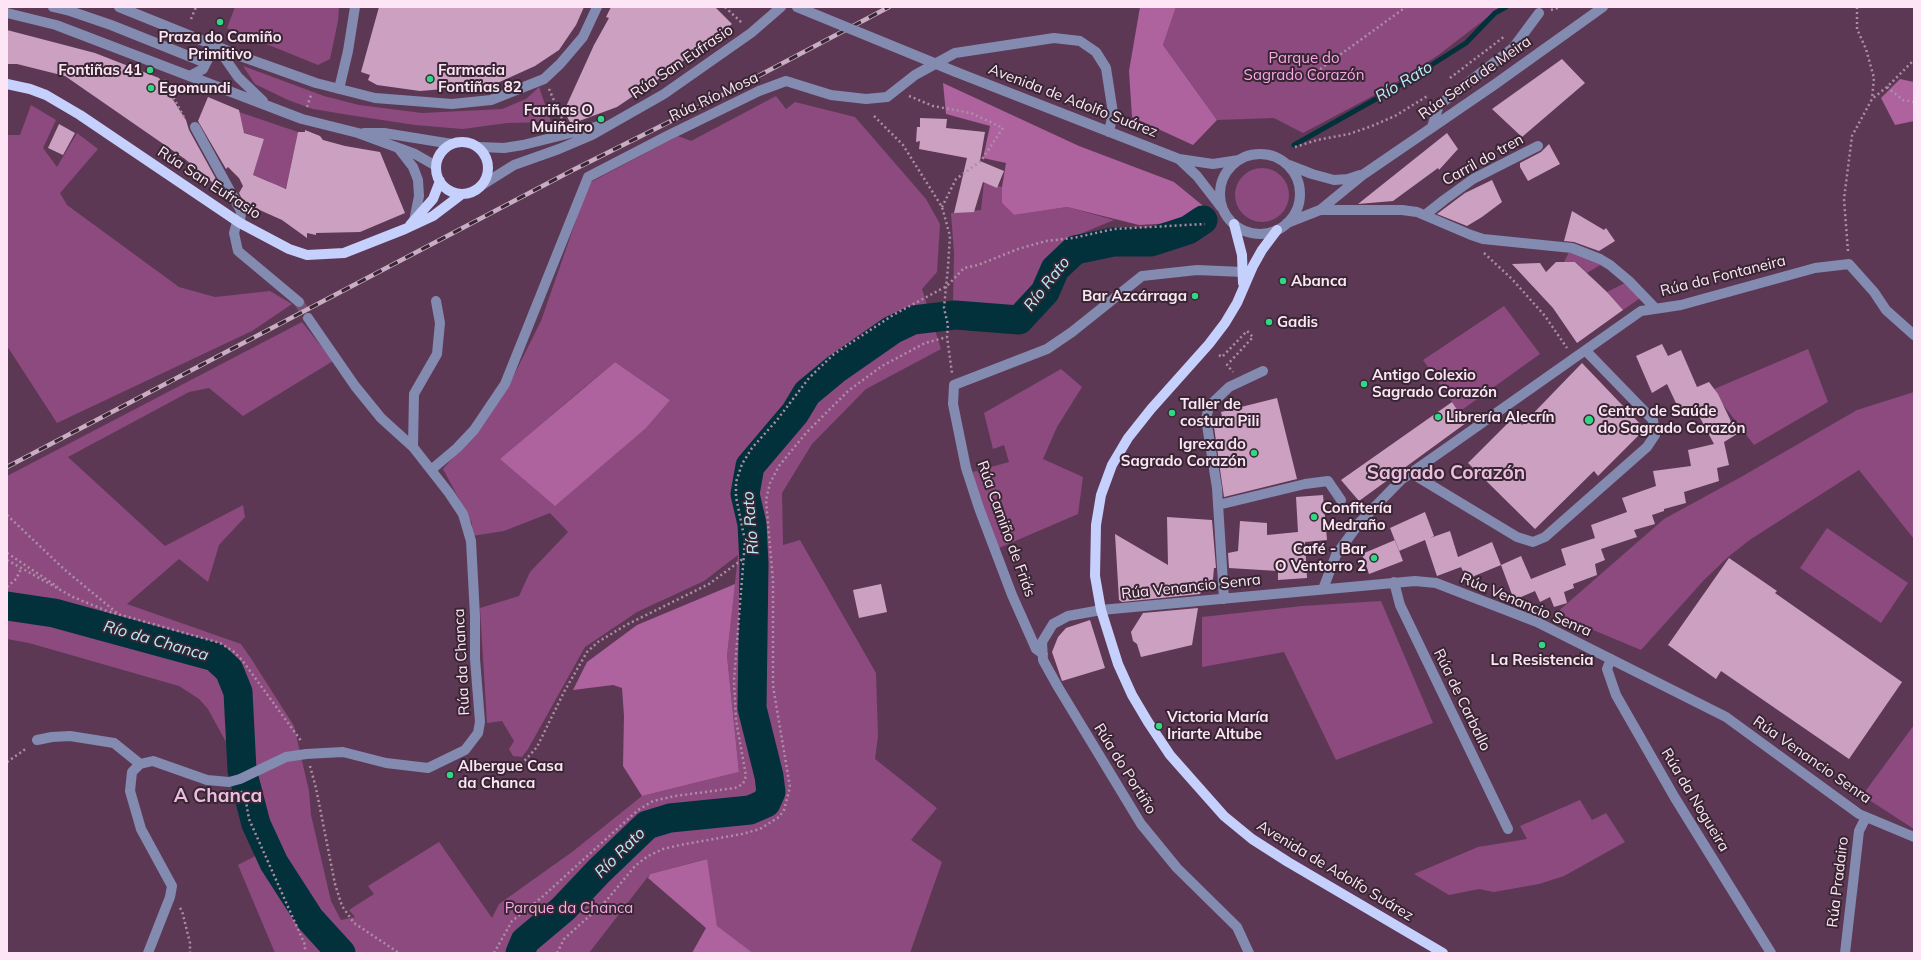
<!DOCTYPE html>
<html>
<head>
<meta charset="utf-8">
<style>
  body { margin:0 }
  #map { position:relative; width:1921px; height:960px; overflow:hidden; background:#5d3855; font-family:Mulish,sans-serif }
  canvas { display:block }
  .frame { position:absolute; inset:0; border:8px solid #fde5f6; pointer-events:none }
</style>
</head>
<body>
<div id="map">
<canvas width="1921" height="960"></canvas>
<div class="frame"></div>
</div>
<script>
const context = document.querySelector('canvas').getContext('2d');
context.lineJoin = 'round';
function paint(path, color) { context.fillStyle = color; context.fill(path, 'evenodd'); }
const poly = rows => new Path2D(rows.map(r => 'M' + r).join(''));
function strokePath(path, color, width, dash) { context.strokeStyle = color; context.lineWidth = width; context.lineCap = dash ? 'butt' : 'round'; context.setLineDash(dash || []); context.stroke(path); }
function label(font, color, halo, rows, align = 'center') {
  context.font = font + ' Mulish,sans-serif'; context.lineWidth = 4; context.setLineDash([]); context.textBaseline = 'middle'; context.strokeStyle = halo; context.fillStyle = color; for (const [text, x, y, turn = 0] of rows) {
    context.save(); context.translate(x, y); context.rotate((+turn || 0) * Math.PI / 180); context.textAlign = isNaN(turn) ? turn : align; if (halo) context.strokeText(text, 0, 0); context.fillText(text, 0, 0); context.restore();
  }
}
const green = poly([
  [235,7,339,7,338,21,330,59,318,65,227,28],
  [1176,7,1501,7,1437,56,1386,89,1303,133,1274,118,1217,120,1163,45],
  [243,66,324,96,359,105,422,113,502,109,526,99,539,87,551,122,507,123,463,129,415,125,349,115,313,109,288,100,255,84],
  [776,96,786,109,795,102,855,117,926,199,940,224,937,272,922,289,941,349,866,389,812,444,782,493,783,545,800,540,876,673,878,736,875,759,937,808,911,840,942,862,910,953,753,953,717,927,706,859,650,874,589,953,275,953,238,865,261,853,236,773,236,765,226,742,208,709,199,699,179,686,29,643,7,639,7,476,302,322,333,361,243,416,209,388,189,392,68,457,165,546,243,505,245,517,219,545,208,582,179,559,127,604,241,644,252,660,294,726,309,791,311,815,331,901,341,920,355,917,349,910,374,894,368,886,439,842,492,918,499,904,572,852,642,796,739,772,727,656,738,555,704,581,637,612,585,647,528,749,522,757,513,756,509,749,514,741,502,721,487,723,480,608,519,596,530,572,568,532,550,513,504,531,472,536,472,523,443,469,470,438,507,389,541,321,589,183,678,136,691,141],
  [615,362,670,400,501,459,580,391],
  [31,105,56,120,43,148,57,167,77,133,98,149,60,193,67,205,179,287,215,297,270,291,292,304,252,331,57,423,7,346,7,135,20,135],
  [239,112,298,132,286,188,269,186,270,182,253,175,264,139,233,129],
  '1235 195a27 27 0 1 1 54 0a27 27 0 1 1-54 0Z',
  [984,183,1002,187,1002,203,1014,215,1067,207,1114,220,1080,234,1032,301,1016,314,993,312,967,306,953,306,954,253,951,213,981,210],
  [1569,252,1605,262,1587,273,1576,262,1564,262],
  [1629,281,1643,296,1623,310,1607,292],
  [1504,306,1540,354,1459,412,1423,360],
  [1808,349,1828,402,1754,445,1712,390],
  [1061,369,1082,387,1057,427,1043,459,1083,477,1078,514,999,548,980,503,973,472,1009,462,1004,445,993,449,984,413],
  [1914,392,1914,539,1859,470,1751,539,1728,557,1704,580,1641,650,1555,614,1664,519,1741,477,1857,410],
  [1827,528,1908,583,1881,623,1800,568],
  [1381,601,1433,723,1336,760,1284,652,1202,667,1202,617,1302,606],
  [1914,725,1914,829,1866,798,1864,793],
  [1580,800,1592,820,1606,813,1625,842,1564,876,1539,884,1494,892,1479,889,1449,895,1414,874,1478,847,1527,839,1520,826]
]);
const forest = poly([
  [1140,7,1176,7,1163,45,1217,120,1193,145,1132,117,1129,71],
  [1900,79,1914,82,1914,121,1895,125,1881,98],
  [943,83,1079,146,1174,182,1207,209,1198,219,1193,222,1139,225,1067,207,1014,215,1002,203,1002,187,1006,163,983,158,990,126,946,114],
  [615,362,670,400,646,428,555,506,500,459],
  [735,584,727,656,739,772,642,796,623,766,624,716,622,688,613,685,573,690,587,662,637,625],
  [707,859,717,926,753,953,692,953,706,928,648,878,650,874]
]);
const stream = poly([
  [1294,145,1392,90,1466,43,1495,13,1506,7]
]);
const river = poly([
  [7,606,54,613,215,657,229,670,238,692,242,770,256,824,274,863,310,919,341,953],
  [520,953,525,941,563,909,599,871,647,825,670,818,750,810,766,803,771,792,769,776,752,708,754,564,752,524,745,494,750,466,795,413,807,393,836,369,892,330,913,320,955,315,1019,320,1045,292,1055,269,1075,250,1113,242,1151,242,1188,230,1203,220]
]);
const building = poly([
  [379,7,584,7,576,25,559,50,535,66,493,85,420,91,377,85,368,80,370,75,361,72],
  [611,7,715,7,732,24,666,74,617,107,571,124,564,111,594,45,609,18,606,17],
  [7,30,95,53,159,78,186,120,189,130,216,179,213,183,185,159,65,76,17,64,7,64],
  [1562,59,1585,83,1522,137,1492,109],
  [208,97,239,110,244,133,264,139,253,175,286,189,298,132,305,132,305,130,320,136,323,140,345,146,380,152,405,213,360,232,316,233,316,235,307,233,307,238,282,220,244,203,239,193,243,186,239,178,228,167,226,169,198,121],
  [920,118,947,119,946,128,985,132,980,161,1004,171,997,188,983,182,974,212,954,213,967,158,919,149,920,141,916,142,917,127,920,127],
  [59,124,75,133,63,155,48,148],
  [1447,133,1458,149,1439,170,1438,168,1393,201,1358,204],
  [1549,144,1560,164,1528,181,1520,167,1520,163,1541,152],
  [1492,180,1502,202,1482,217,1467,226,1437,214,1465,193],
  [1572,211,1604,230,1606,228,1615,241,1599,251,1574,242,1564,241],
  [1556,262,1575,262,1607,292,1623,310,1577,343,1553,308,1512,264,1540,263,1546,272],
  [1662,344,1668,356,1681,350,1697,387,1709,382,1718,394,1737,434,1724,442,1729,465,1717,468,1719,481,1684,492,1686,503,1664,509,1664,511,1652,515,1655,524,1634,530,1637,537,1601,549,1605,560,1595,564,1597,575,1573,584,1574,588,1564,592,1567,603,1554,607,1550,597,1540,602,1535,591,1514,600,1501,565,1521,556,1531,579,1566,565,1561,549,1595,538,1591,525,1627,512,1622,498,1656,486,1653,471,1691,466,1688,450,1714,444,1697,412,1683,418,1667,384,1652,393,1636,356],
  [1582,363,1645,429,1598,476,1594,471,1535,529,1468,463,1514,417,1522,425],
  [1277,398,1297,479,1224,497,1214,427,1224,425,1221,412],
  [1452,402,1466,423,1359,501,1341,480],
  [1323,495,1327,540,1305,542,1307,578,1278,580,1278,571,1229,568,1228,553,1238,551,1240,521,1267,523,1267,535,1298,532,1296,497],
  [1425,512,1434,536,1430,538,1450,531,1458,557,1492,542,1501,565,1467,579,1459,563,1461,567,1437,576,1425,540,1399,551,1390,528],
  [1167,517,1212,520,1216,568,1214,568,1212,590,1201,592,1200,594,1122,602,1119,600,1115,534,1168,565],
  [1395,540,1403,561,1369,574,1362,554],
  [1729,558,1777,591,1775,593,1902,682,1849,759,1721,671,1716,679,1668,645],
  [881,584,887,612,859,618,853,590],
  [1198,608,1192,645,1141,657,1137,644,1133,641,1131,632,1143,613],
  [1090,620,1105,668,1062,681,1052,652,1058,637,1066,628]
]);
const minorTunnel = poly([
  [299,302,308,318]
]);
const path = poly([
  [725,7,742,23],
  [1857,7,1857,29,1866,49,1874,78,1872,99],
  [1551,10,1561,7],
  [191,19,196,7],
  [1308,78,1406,7],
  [1450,78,1505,36],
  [164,80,185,119],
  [1887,87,1903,100,1914,102],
  [549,89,564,123],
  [909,96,933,106,971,113,1003,128,981,161,956,179,942,207],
  [307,107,311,95],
  [874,116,903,145,942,207,950,236,948,267,944,308,948,325,947,337,952,373],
  [1295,147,1317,140,1349,134,1372,126,1395,116,1429,95],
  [1848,251,1844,199,1852,136,1872,99,1887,87,1914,60],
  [1484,253,1512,279,1545,316,1567,348],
  [1219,355,1222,357,1247,331,1253,337,1227,365,1233,372],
  [7,515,65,570,117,613],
  [7,553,58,587],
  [7,560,73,597,107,611,220,643,233,651,242,660,302,742],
  [7,587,16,579,21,569],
  [7,762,27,748],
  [310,766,316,788,335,884,342,906,354,923,399,953],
  [518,768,537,747,564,692,587,652,598,642,626,625,709,584,744,558],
  [241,791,245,796,249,819,305,945,305,953],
  [180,908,182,911,190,943,190,953],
  [494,953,512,921,541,898,638,810,653,801,675,796,735,788,743,784,746,776,736,720,734,680,745,541,736,497,736,482,742,464,752,448,777,420,809,378,834,354,893,315,947,286,964,268,978,265,1018,249,1046,241,1073,238,1114,229,1205,224],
  [557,953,564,939,606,901,635,866,648,856,663,849,680,845,742,834,760,829,779,817,784,810,790,787,773,686,773,581,766,500,770,483,779,466,806,433,848,391,882,366,925,343,947,337]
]);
const minor = poly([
  [53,7,70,11,111,25,206,63],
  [119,7,243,57,316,83,375,98,452,104,491,100,544,79,560,64,583,37,597,7],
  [7,13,56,25,302,119,358,133,415,154,436,166],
  [217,47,238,77,263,101],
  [956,72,1179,159,1213,164,1239,160],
  [190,76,203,69,208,59,209,43],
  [339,89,348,51,355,7],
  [195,127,241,211,240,223],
  [1432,127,1439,105,1513,48,1539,13],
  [364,133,384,133,452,144],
  [479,147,504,148,523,145,599,126],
  [399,149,413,167,418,180,419,196,414,221],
  '1220 194a40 40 0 1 1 80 0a40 40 0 1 1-80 0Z',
  [1179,159,1197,176,1221,207],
  [1289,165,1312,174,1334,180,1348,179,1360,175],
  [482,185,514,165,559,149,592,135,664,94,751,33,781,7],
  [1320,210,1402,210,1417,212,1471,235,1483,239,1572,248,1600,259,1610,265,1629,281,1655,308],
  [1425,215,1444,200,1473,179,1538,146],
  [237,222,234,233,238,251,299,302],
  [1287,223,1320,210,1364,174,1494,85,1603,7],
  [413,447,414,394,437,354,440,323,436,301],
  [431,470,457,448,474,430,505,384,588,177,669,135,759,91,786,81,831,95,866,99,887,97,915,75,955,53,1054,38,1080,41,1096,52,1106,68,1113,113,1109,132],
  [1411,473,1517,537,1533,542,1545,537,1647,447,1655,435,1653,420,1586,351],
  [1218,505,1305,484,1328,481,1341,500],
  [1394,582,1400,605,1508,829],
  [1323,589,1336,555,1360,522,1401,480,1641,311,1681,305,1815,268,1849,264,1874,292,1886,310,1914,335],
  [1224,599,1217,488,1206,419,1209,406,1229,387,1263,371],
  [1043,654,1036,649,1012,595,979,508,966,468,953,404,954,385,1047,349,1072,332,1142,276,1197,270,1243,272],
  [1611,659,1607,669,1616,695,1675,798,1771,953],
  [37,740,52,737,70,736,114,743,140,764],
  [148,953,170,897,172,886,141,829,130,791,132,772,140,764,153,761,207,780,229,782,240,779,286,757,306,754,343,752,386,763,428,768,465,750,478,733,480,722,475,659,475,616,471,541,463,514,449,493,413,447,381,418,355,386,308,318],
  [1249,953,1237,927,1177,868,1141,824,1058,687,1043,660,1042,642,1053,624,1068,616,1101,610,1415,581,1436,583,1537,622,1726,717,1859,814,1914,837],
  [1845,953,1859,831,1866,817]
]);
const major = poly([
  [7,84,30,89,46,95,80,115,240,223,289,249,307,255,344,253,405,229,433,216,462,194],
  '436 168a26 26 0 1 1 52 0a26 26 0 1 1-52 0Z',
  [1234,224,1242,255,1243,283],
  [410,225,433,199,440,181],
  [1277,230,1262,250,1253,266,1237,303,1225,323,1209,344,1151,409,1128,438,1112,465,1101,495,1096,525,1095,576,1101,610,1118,664,1132,695,1148,722,1170,755,1224,816,1252,839,1288,862,1443,953]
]);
const rail = poly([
  [7,467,573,170,709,102,889,7]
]);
const minorBridge = poly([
  [797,7,956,72]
]);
const markers = [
  [220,22,4,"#2fd883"],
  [150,70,4,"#2fd883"],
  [430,79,4,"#2fd883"],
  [151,88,4,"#2fd883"],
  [601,119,4,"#2fd883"],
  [1283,281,4,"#2fd883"],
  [1195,296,4,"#2fd883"],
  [1269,322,4,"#2fd883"],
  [1364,384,4,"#2fd883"],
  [1172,413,4,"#2fd883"],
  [1438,417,4,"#2fd883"],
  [1589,420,5,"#2fd883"],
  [1254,453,4,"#2fd883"],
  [1314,517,4,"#2fd883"],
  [1374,558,4,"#2fd883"],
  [1542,645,4,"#2fd883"],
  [1159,726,4,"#2fd883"],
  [450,775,4,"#2fd883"]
];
const poiNames = [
  ["Praza do Camiño",220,37,"center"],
  ["Primitivo",220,54,"center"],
  ["Fontiñas 41",142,70,"right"],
  ["Farmacia",438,70],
  ["Fontiñas 82",438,87],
  ["Egomundi",159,88],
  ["Fariñas O",593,110,"right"],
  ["Muiñeiro",593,127,"right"],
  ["Abanca",1291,281],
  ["Bar Azcárraga",1187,296,"right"],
  ["Gadis",1277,322],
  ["Antigo Colexio",1372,375],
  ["Sagrado Corazón",1372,392],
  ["Taller de",1180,404],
  ["costura Pili",1180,421],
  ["Centro de Saúde",1598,411],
  ["do Sagrado Corazón",1598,428],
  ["Librería Alecrín",1446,417],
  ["Igrexa do",1246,444,"right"],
  ["Sagrado Corazón",1246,461,"right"],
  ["Confitería",1322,508],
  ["Medraño",1322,525],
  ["Café - Bar",1366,549,"right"],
  ["O Ventorro 2",1366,566,"right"],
  ["La Resistencia",1542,660,"center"],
  ["Victoria María",1167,717],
  ["Iriarte Altube",1167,734],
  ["Albergue Casa",458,766],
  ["da Chanca",458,783]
];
const parkNames = [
  ["Parque do",1304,58],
  ["Sagrado Corazón",1304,75],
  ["Parque da Chanca",569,908]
];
const streetNames = [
  ["Rúa San Eufrasio",682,62,-34],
  ["Rúa Serra de Meira",1475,78,-35],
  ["Rúa Río Mosa",714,97,-25],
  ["Avenida de Adolfo Suárez",1073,101,21],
  ["Carril do tren",1483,160,-29],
  ["Rúa San Eufrasio",209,183,33],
  ["Rúa da Fontaneira",1723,276,-14],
  ["Rúa Camiño de Friás",1006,529,70],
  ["Rúa Venancio Senra",1191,587,-6],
  ["Rúa Venancio Senra",1526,605,23],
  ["Rúa da Chanca",462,662,-93],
  ["Rúa de Carballo",1462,700,64],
  ["Rúa Venancio Senra",1812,760,35],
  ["Rúa do Portiño",1125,769,58],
  ["Rúa da Nogueira",1695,800,59],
  ["Avenida de Adolfo Suárez",1335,871,31],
  ["Rúa Pradairo",1838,882,-83]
];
const waterNames = [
  ["Río Rato",1404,82,-31],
  ["Río Rato",1047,284,-52],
  ["Río Rato",751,523,-95],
  ["Río da Chanca",156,641,16],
  ["Río Rato",620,853,-45]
];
const districtNames = [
  ["Sagrado Corazón",1446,473],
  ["A Chanca",218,796]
];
paint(green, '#8c4a7f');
paint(forest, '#ae629e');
strokePath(stream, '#02313b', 5);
strokePath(river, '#02313b', 29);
paint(building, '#cca0c1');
strokePath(minorTunnel, '#75526d', 10, [10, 5]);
strokePath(path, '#ad8ea5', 2.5, [2, 3]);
strokePath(minor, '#838bb0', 10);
strokePath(major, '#c6d0fd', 10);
strokePath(rail, '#c9adc2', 4.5);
strokePath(rail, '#382633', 3, [9]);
strokePath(minorBridge, '#838bb0', 10);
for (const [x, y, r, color] of markers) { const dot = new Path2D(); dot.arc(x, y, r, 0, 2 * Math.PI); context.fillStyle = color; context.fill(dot); strokePath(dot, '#382633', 1.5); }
label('bold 15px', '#fde5f6', '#382633', poiNames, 'left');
label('15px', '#f9a7e6', '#382633', parkNames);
label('15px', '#fde5f6', '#382633', streetNames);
label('italic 16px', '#b5effd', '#382633', waterNames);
label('bold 19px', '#ebbddf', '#382633', districtNames);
</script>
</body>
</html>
